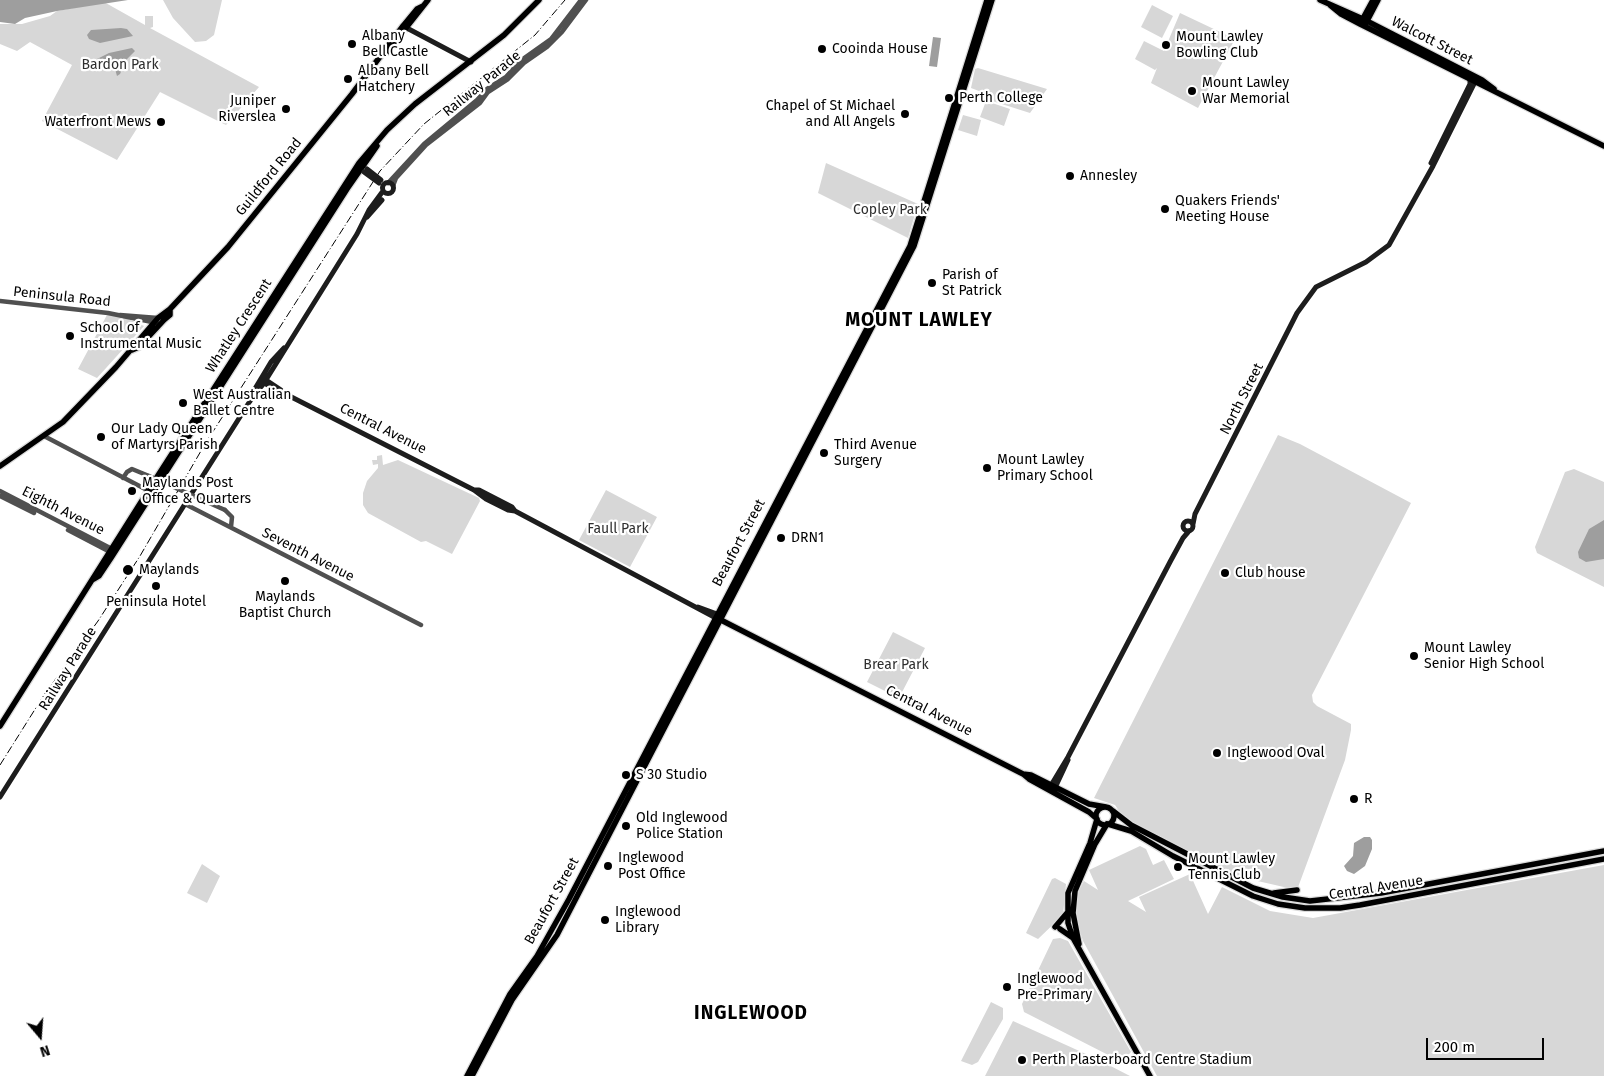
<!DOCTYPE html>
<html>
<head>
<meta charset="utf-8">
<style>
  body { margin:0 }
  #map { position:relative; width:1604px; height:1076px; overflow:hidden; background:#fff; font-family:"Fira Sans",sans-serif }
  canvas { display:block }
  .north { position:absolute; left:15px; top:1011px; width:50px; height:50px; -webkit-text-stroke:4px #fff; paint-order:stroke; rotate:162deg; font-size:14px; font-weight:700; line-height:20px; text-align:center; color:#000 }
  .north::after { content:''; display:block; margin:auto; width:18px; height:22px; background:#000; clip-path:polygon(50% 0,100% 100%,50% 72%,0 100%) }
  .scale { position:absolute; left:1426px; top:1038px; width:118px; height:22px; box-sizing:border-box; border:2px solid #000; border-top:0; padding-left:6px; font-size:15px; line-height:18px; white-space:nowrap; color:#000; -webkit-text-stroke:4px #fff; paint-order:stroke }
</style>
</head>
<body>
<div id="map">
<canvas width="1604" height="1076"></canvas>
<div class="north">N</div>
<div class="scale">200 m</div>
</div>
<script>
const context = document.querySelector('canvas').getContext('2d');
context.lineJoin = 'round';
function paint(path, color) { context.fillStyle = color; context.fill(path, 'evenodd'); }
const poly = rows => new Path2D(rows.map(r => 'M' + r).join(''));
function strokePath(path, color, width, dash) { context.strokeStyle = color; context.lineWidth = width; context.lineCap = dash ? 'butt' : 'round'; context.setLineDash(dash || []); context.stroke(path); }
function label(font, color, halo, rows, align = 'center') {
  context.font = font + ' "Fira Sans",sans-serif'; context.lineWidth = 4.5; context.setLineDash([]); context.textBaseline = 'middle'; context.strokeStyle = halo; context.fillStyle = color; for (const [text, x, y, turn = 0] of rows) {
    context.save(); context.translate(x, y); context.rotate((+turn || 0) * Math.PI / 180); context.textAlign = isNaN(turn) ? turn : align; if (halo) context.strokeText(text, 0, 0); context.fillText(text, 0, 0); context.restore();
  }
}
const green = poly([
  [163,0,222,0,214,35,206,41,195,42,173,18],
  [104,2,145,25,145,16,153,16,153,27,150,28,259,87,226,125,160,92,117,160,42,121,72,65,30,42,17,51,0,44,0,24,22,24,50,16,57,11],
  [1152,5,1173,16,1162,38,1141,27],
  [1180,13,1235,39,1198,108,1151,83,1157,68,1155,70,1135,59,1144,41,1164,51],
  [978,68,1047,89,1030,113,986,99,987,94,971,88,975,69],
  [986,101,1010,109,1004,126,980,117],
  [963,115,981,120,977,136,958,130],
  [826,163,918,204,908,238,818,193],
  [108,313,126,318,144,326,97,378,78,369],
  [1278,435,1300,444,1411,503,1312,695,1313,702,1317,706,1351,724,1351,730,1345,760,1297,890,1240,877,1218,867,1123,817,1115,805,1094,798],
  [382,455,383,465,398,460,479,498,480,501,452,554,426,541,421,542,368,513,363,505,363,493,367,481,378,468,378,464,373,465,372,460,377,460,377,456],
  [1574,469,1604,482,1604,587,1537,553,1535,547,1565,472],
  [606,490,657,517,630,567,579,540],
  [893,632,925,648,899,698,867,682],
  [1140,846,1146,849,1153,865,1164,860,1174,879,1128,901,1146,912,1139,897,1190,874,1208,914,1222,887,1270,911,1313,918,1604,865,1604,1076,1157,1076,1083,941,1075,915,1078,892,1084,881,1098,890,1089,870],
  [202,864,220,876,207,903,187,893],
  [1055,878,1066,884,1063,915,1038,939,1026,933,1052,879],
  [1060,938,1068,941,1131,1052,1122,1062,1024,1012,1022,1004,1053,939],
  [991,1002,1003,1008,1003,1019,978,1062,972,1065,961,1061],
  [1013,1021,1097,1059,1130,1076,985,1076]
]);
const water = poly([
  [0,0,128,0,57,11,25,18,15,24,0,22],
  [121,28,127,29,133,36,100,43,89,39,87,35,91,30],
  [933,37,941,38,937,67,929,66],
  [132,48,135,51,126,60,120,74,117,76,115,69,99,63,97,59,109,53],
  [1604,520,1604,559,1586,562,1579,558,1578,552,1589,529],
  [1364,837,1370,837,1372,840,1372,849,1365,866,1354,874,1347,871,1344,866,1353,856,1354,843]
]);
const tertiary = poly([
  [388,183,424,144,477,100,487,89,506,77,520,61,551,39,581,0],
  [393,186,396,178,426,145,480,103,488,92,508,79,524,63,547,47,562,32,586,0],
  [0,301,108,313,157,323],
  [120,315,158,318],
  [44,436,149,491],
  [123,478,127,472,132,469,149,476],
  [0,491,114,550],
  [0,496,34,513],
  [185,504,421,625],
  [225,510,232,517,231,527],
  [68,530,112,553]
]);
const secondary = poly([
  [403,26,471,62],
  [1431,163,1470,84,1470,79],
  '382.5 188a5.5 5.5 0 1 1 11 0a5.5 5.5 0 1 1-11 0Z',
  [367,217,382,200],
  [263,378,281,390],
  [260,381,474,490,486,499,508,510,515,511],
  [250,401,250,397,271,362,284,348],
  [474,490,479,490,512,507,515,511,716,618],
  '1183 526a5 5 0 1 1 10 0a5 5 0 1 1-10 0Z',
  [1193,524,1195,514,1297,313,1316,287,1366,262,1389,245,1433,166,1477,78],
  [698,607,717,614],
  [1050,787,1068,757,1170,562,1183,538,1189,531],
  [1054,790,1068,760],
  [0,797,250,401,264,383,357,234,369,210,383,191]
]);
const primary = poly([
  [1320,0,1363,19,1482,80,1494,89],
  [1330,5,1341,14,1360,24,1604,146],
  [1361,22,1373,0],
  [1366,23,1378,0],
  [94,579,99,576,111,558,347,189,377,146],
  [717,618,1023,774,1029,779,1089,812,1097,819],
  [0,726,148,491,359,163,387,130,415,104,504,35,539,0],
  [1023,774,1031,775,1089,804,1106,807],
  '1096 816a9 9 0 1 1 18 0a9 9 0 1 1-18 0Z',
  [1113,811,1131,825,1253,888,1283,897,1310,901,1381,893,1604,851],
  [1097,819,1090,843,1068,893,1068,923,1073,938,1150,1076],
  [1108,824,1131,831,1173,856,1253,896,1278,904,1305,908,1340,908,1360,905,1604,859],
  [1274,893,1297,890],
  [1055,927,1067,913],
  [1060,929,1073,938],
  [1079,944,1073,913,1075,891,1095,844,1107,824],
  [467,1076,510,994,537,956,569,899,910,246,987,0],
  [472,1076,512,1000,557,935,914,246,992,0]
]);
const trunk = poly([
  [386,53,428,0],
  [132,350,139,347,164,320,170,315,170,309],
  [0,466,63,422,116,367,158,318,170,309,228,247,352,94,403,26,417,9,423,6]
]);
const rail = poly([
  [0,765,44,695,98,621,140,556,205,444,380,171,424,124,535,35,565,0]
]);
const tertiaryBridge = poly([
  [149,476,225,510]
]);
const secondaryBridge = poly([
  [367,169,381,180],
  [364,172,379,183]
]);
const markers = [
  [352,44,5,"#000"],
  [1166,45,5,"#000"],
  [822,49,5,"#000"],
  [348,79,5,"#000"],
  [1192,91,5,"#000"],
  [949,98,5,"#000"],
  [286,109,5,"#000"],
  [905,114,5,"#000"],
  [161,122,5,"#000"],
  [1070,176,5,"#000"],
  [1165,209,5,"#000"],
  [932,283,5,"#000"],
  [70,336,5,"#000"],
  [183,403,5,"#000"],
  [101,437,5,"#000"],
  [824,453,5,"#000"],
  [987,468,5,"#000"],
  [132,491,5,"#000"],
  [781,538,5,"#000"],
  [128,570,6,"#000"],
  [1225,573,5,"#000"],
  [285,581,5,"#000"],
  [156,586,5,"#000"],
  [1414,656,5,"#000"],
  [1217,753,5,"#000"],
  [626,775,5,"#000"],
  [1354,799,5,"#000"],
  [626,826,5,"#000"],
  [608,866,5,"#000"],
  [1178,867,5,"#000"],
  [605,920,5,"#000"],
  [1007,987,5,"#000"],
  [1022,1060,5,"#000"]
];
const poiNames = [
  ["Albany",362,36],
  ["Bell Castle",362,52],
  ["Mount Lawley",1176,37],
  ["Bowling Club",1176,53],
  ["Cooinda House",832,49],
  ["Albany Bell",358,71],
  ["Hatchery",358,87],
  ["Mount Lawley",1202,83],
  ["War Memorial",1202,99],
  ["Perth College",959,98],
  ["Juniper",276,101,"right"],
  ["Riverslea",276,117,"right"],
  ["Chapel of St Michael",895,106,"right"],
  ["and All Angels",895,122,"right"],
  ["Waterfront Mews",151,122,"right"],
  ["Annesley",1080,176],
  ["Quakers Friends'",1175,201],
  ["Meeting House",1175,217],
  ["Parish of",942,275],
  ["St Patrick",942,291],
  ["School of",80,328],
  ["Instrumental Music",80,344],
  ["West Australian",193,395],
  ["Ballet Centre",193,411],
  ["Our Lady Queen",111,429],
  ["of Martyrs Parish",111,445],
  ["Third Avenue",834,445],
  ["Surgery",834,461],
  ["Mount Lawley",997,460],
  ["Primary School",997,476],
  ["Maylands Post",142,483],
  ["Office & Quarters",142,499],
  ["DRN1",791,538],
  ["Maylands",139,570],
  ["Club house",1235,573],
  ["Maylands",285,597,"center"],
  ["Baptist Church",285,613,"center"],
  ["Peninsula Hotel",156,602,"center"],
  ["Mount Lawley",1424,648],
  ["Senior High School",1424,664],
  ["Inglewood Oval",1227,753],
  ["S 30 Studio",636,775],
  ["R",1364,799],
  ["Old Inglewood",636,818],
  ["Police Station",636,834],
  ["Inglewood",618,858],
  ["Post Office",618,874],
  ["Mount Lawley",1188,859],
  ["Tennis Club",1188,875],
  ["Inglewood",615,912],
  ["Library",615,928],
  ["Inglewood",1017,979],
  ["Pre-Primary",1017,995],
  ["Perth Plasterboard Centre Stadium",1032,1060]
];
const streetNames = [
  ["Walcott Street",1432,41,27],
  ["Railway Parade",482,84,-39],
  ["Guildford Road",269,177,-51],
  ["Peninsula Road",62,297,6],
  ["Whatley Crescent",239,326,-57],
  ["North Street",1242,399,-63],
  ["Central Avenue",383,429,27],
  ["Eighth Avenue",63,511,27],
  ["Beaufort Street",739,543,-62],
  ["Seventh Avenue",308,555,27],
  ["Railway Parade",68,669,-58],
  ["Central Avenue",929,711,27],
  ["Central Avenue",1376,888,-9],
  ["Beaufort Street",552,901,-61]
];
const parkNames = [
  ["Bardon Park",120,65],
  ["Copley Park",890,210],
  ["Faull Park",618,529],
  ["Brear Park",896,665]
];
const districtNames = [
  ["MOUNT LAWLEY",919,321],
  ["INGLEWOOD",751,1014]
];
paint(green, '#d7d7d7');
paint(water, '#9e9e9e');
strokePath(primary, '#dbdbdb', 8);
strokePath(trunk, '#dbdbdb', 8);
strokePath(tertiary, '#505050', 4.5);
strokePath(secondary, '#1d1d1d', 5);
strokePath(primary, '#000', 5.5);
strokePath(trunk, '#000', 5.5);
strokePath(rail, '#000', 1, [8, 2.5, 1, 2.5]);
strokePath(tertiaryBridge, '#505050', 4.5);
strokePath(secondaryBridge, '#1d1d1d', 5);
for (const [x, y, r, color] of markers) { const dot = new Path2D(); dot.arc(x, y, r, 0, 2 * Math.PI); context.fillStyle = color; context.fill(dot); strokePath(dot, '#fff', 2); }
label('14px', '#000', '#fff', poiNames, 'left');
label('14px', '#000', '#fff', streetNames);
label('14px', '#2e2e2e', '#fff', parkNames);
context.letterSpacing = '1px';
label('bold 19px', '#000', '#fff', districtNames);
context.letterSpacing = '0px';
</script>
</body>
</html>
